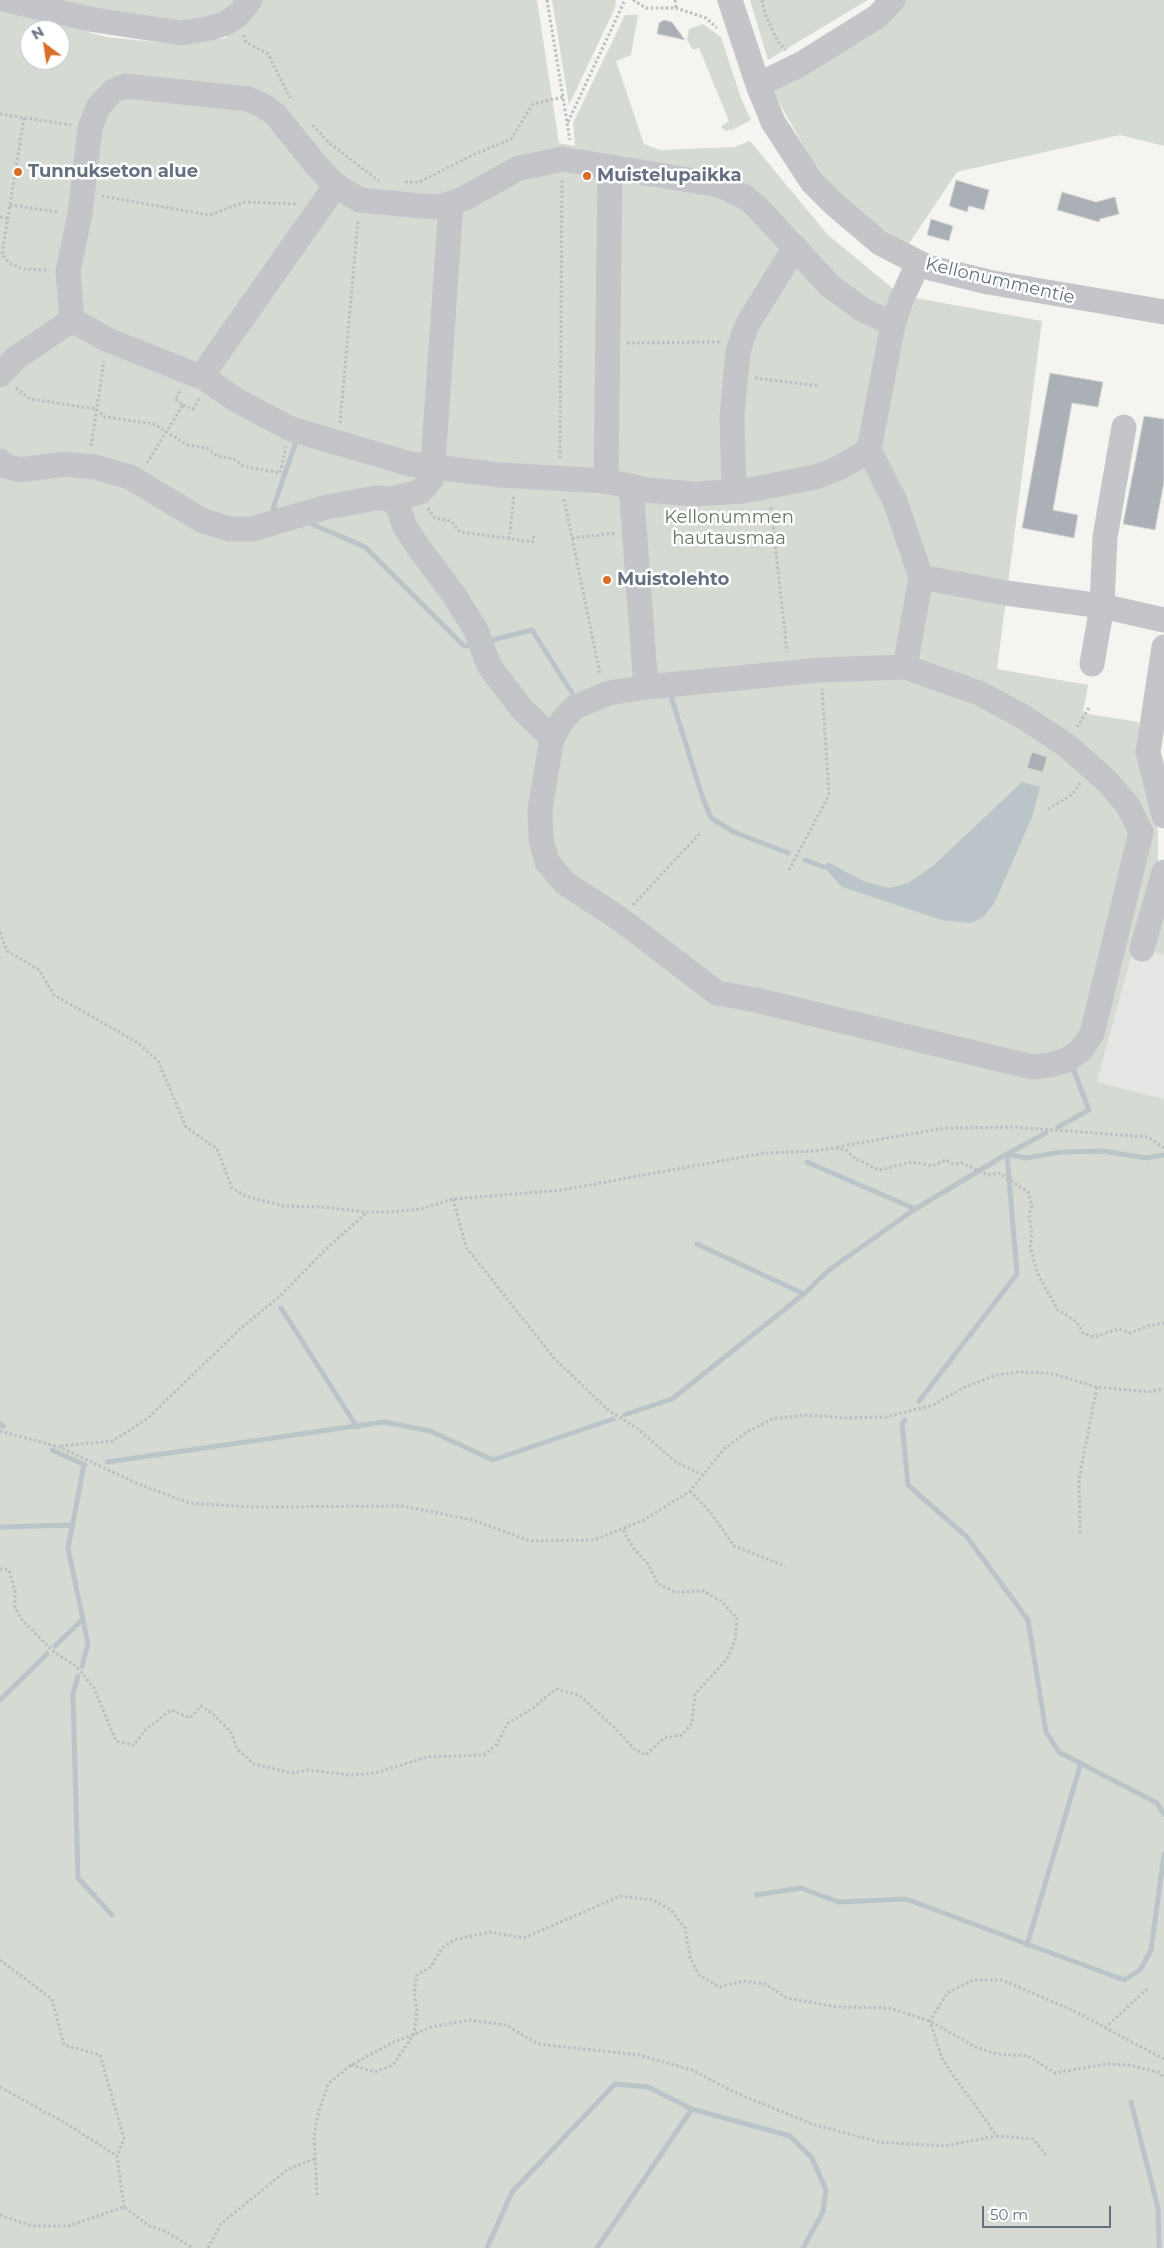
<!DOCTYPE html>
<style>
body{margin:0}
#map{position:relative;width:1164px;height:2248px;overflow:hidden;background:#f4f5f1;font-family:Montserrat,sans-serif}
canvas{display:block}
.north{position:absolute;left:20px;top:20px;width:50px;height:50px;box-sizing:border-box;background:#fff;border:1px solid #c1c6cd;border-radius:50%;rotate:329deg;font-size:14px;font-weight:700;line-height:20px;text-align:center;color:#657081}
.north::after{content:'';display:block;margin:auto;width:18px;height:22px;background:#db6d2a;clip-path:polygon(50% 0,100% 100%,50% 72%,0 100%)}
.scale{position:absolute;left:982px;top:2206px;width:129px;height:22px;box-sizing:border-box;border:2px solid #657081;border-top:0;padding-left:6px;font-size:15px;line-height:18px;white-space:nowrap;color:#657081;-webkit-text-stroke:4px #fff;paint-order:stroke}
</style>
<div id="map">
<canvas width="1164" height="2248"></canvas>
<div class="north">N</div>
<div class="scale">50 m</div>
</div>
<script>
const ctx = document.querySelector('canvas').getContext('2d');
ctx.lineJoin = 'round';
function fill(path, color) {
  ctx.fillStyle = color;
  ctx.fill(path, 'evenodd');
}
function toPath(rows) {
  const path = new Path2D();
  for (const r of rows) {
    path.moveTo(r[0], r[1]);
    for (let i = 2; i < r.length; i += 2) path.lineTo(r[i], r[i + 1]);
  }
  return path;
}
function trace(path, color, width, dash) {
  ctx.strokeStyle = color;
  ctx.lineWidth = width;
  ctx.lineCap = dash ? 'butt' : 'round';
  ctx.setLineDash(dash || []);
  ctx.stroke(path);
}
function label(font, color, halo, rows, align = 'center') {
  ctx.font = font + ' Montserrat,sans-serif';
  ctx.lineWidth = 5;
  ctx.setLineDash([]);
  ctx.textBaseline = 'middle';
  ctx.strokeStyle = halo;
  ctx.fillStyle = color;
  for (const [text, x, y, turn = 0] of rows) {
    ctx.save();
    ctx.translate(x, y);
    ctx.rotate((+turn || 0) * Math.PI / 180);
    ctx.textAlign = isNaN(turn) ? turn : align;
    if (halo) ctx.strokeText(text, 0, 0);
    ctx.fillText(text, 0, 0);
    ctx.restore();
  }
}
fill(toPath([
 [1134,947,1164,955,1164,1099,1097,1082]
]), '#e5e6e4');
fill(toPath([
 [33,0,241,0,234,8,181,26],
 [258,0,537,0,559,143,575,146,573,123,625,15,638,15,631,55,616,61,644,144,660,150,734,147,750,141,828,235,896,291,910,297,1042,321,997,669,1088,685,1083,713,1139,722,1138,756,1158,831,1158,859,1097,1082,1164,1099,1164,2248,0,2248,0,7,106,37,166,43,227,38,224,31],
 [30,30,60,30,60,60,30,60],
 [552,0,616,0,615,8,569,105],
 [750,0,868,0,768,60],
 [902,0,1164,0,1164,146,1120,135,957,172,908,245,863,217,825,178,810,157,773,92,800,76],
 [703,24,721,37,741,98,751,120,734,129,725,131,721,126,729,121,699,48,693,50,687,40,689,29],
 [1164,890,1164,955,1149,951]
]), '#d5dbd2');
fill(toPath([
 [1022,782,1040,787,1032,817,994,904,983,917,971,923,941,920,842,887,824,867,828,862,863,881,889,888,908,883,933,866]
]), '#bbc4c9');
trace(toPath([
 [277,510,273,508,297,439],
 [312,524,365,547,464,646,467,646],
 [488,641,532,630,572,693],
 [670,693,703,799,711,818,734,832,788,853],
 [805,860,824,867],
 [1058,1127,1089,1110,1074,1071],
 [807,1162,915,1209],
 [697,1244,804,1294],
 [281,1308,357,1427],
 [919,1401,1017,1274,1007,1154,1046,1133],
 [624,1415,672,1399,804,1294,829,1270,915,1209,1007,1154,1026,1158,1062,1152,1103,1151,1147,1158,1164,1155],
 [905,1420,902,1424,908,1485,967,1537,1028,1620,1046,1732,1059,1752,1157,1803,1164,1814],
 [0,1424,3,1426],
 [52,1450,85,1465],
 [107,1462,384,1422,430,1431,493,1460,613,1419],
 [0,1527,72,1525],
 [55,1646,83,1619],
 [82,1666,88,1644,68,1548,84,1465],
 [78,1676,73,1694,78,1878,112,1915],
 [0,1700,47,1654],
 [756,1895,801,1888,838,1902,906,1899,1124,1980,1140,1970,1151,1950,1164,1854],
 [1027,1945,1081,1763],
 [1131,2102,1158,2208,1159,2248],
 [487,2248,512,2192,615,2084,648,2087,692,2109,790,2136,812,2158,826,2190,823,2212,803,2248],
 [597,2248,692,2109]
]), '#bbc4c9', 5);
const building = toPath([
 [664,20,672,22,685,40,657,34,659,23,664,20],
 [956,180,989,190,984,210,969,206,967,212,949,206,956,180],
 [1062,192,1096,202,1115,197,1119,214,1100,219,1099,222,1057,210,1062,192],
 [931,219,953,226,949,241,927,235,931,219],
 [1050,373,1103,382,1098,407,1072,403,1053,510,1078,515,1074,538,1022,528,1050,373],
 [1144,416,1164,419,1164,482,1155,530,1123,524,1144,416],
 [1032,752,1047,757,1043,772,1027,768,1032,752]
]);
fill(building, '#abb0b7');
trace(building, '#d6d6d4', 1);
trace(toPath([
 [547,0,570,140],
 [633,0,646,8,676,8,706,18,717,28],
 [675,0,676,8],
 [762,0,765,14,778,42,786,50],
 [244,35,246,42,268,54,290,98],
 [0,114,71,125],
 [24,118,2,254,9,263,24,269,48,270],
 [568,122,625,0],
 [313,125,328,142,379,181],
 [405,182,419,182,475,154,511,139,533,104,563,97],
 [102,196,209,215,245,202,297,204],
 [10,205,59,212],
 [0,217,8,218],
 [627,343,721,342],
 [755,378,819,386],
 [16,388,30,399,96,409,105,417,154,424,187,445,207,448,217,456,234,459,243,466,280,473,286,447],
 [183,405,193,409,199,399],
 [340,423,358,220],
 [91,446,104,361],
 [560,458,562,180],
 [147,463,183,405,175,399,181,390],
 [564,499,600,674],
 [771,507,787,652],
 [428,508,435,518,451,521,460,532,533,542,534,534],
 [572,538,616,533],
 [509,539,514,495],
 [1077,727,1090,706],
 [1048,809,1073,794,1080,783],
 [789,870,829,795,822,689],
 [633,905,701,832],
 [0,932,7,951,39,970,54,995,138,1043,158,1061,186,1127,217,1149,232,1188,245,1196,284,1206,323,1207,366,1212,387,1212,421,1209,453,1199,562,1190,765,1153,816,1151,832,1148,846,1150,856,1159,879,1170,912,1162,932,1166,946,1160,952,1164,962,1163,988,1175,999,1173,1028,1192,1032,1206,1029,1215,1032,1234,1030,1247,1039,1277,1058,1310,1077,1322,1083,1333,1094,1337,1119,1329,1131,1333,1148,1326,1164,1323],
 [837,1147,945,1128,1014,1127,1148,1137,1164,1148],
 [453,1199,466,1247,554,1358,608,1410,638,1429,676,1462,703,1475],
 [0,1431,59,1447,143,1486,190,1503,250,1507,403,1506,473,1520,530,1541,594,1540,644,1520,690,1491,724,1449,747,1432,772,1419,806,1415,847,1418,886,1417,933,1405,965,1387,996,1375,1019,1372,1049,1373,1097,1387,1148,1392,1164,1389],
 [61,1446,113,1441,148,1418,241,1328,280,1296,323,1252,366,1213],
 [690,1491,711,1513,734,1546,785,1566],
 [1080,1533,1079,1479,1097,1387],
 [0,1569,9,1570,15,1592,15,1608,22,1620,54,1652,76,1666,94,1688,116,1741,134,1745,144,1731,171,1710,190,1718,201,1706,213,1714,231,1732,237,1749,254,1764,292,1773,308,1770,351,1775,375,1773,427,1757,484,1755,497,1744,508,1723,533,1708,556,1689,579,1695,616,1729,634,1749,646,1755,664,1738,682,1735,692,1723,695,1694,727,1659,735,1640,737,1618,721,1601,703,1591,675,1592,657,1583,648,1564,634,1549,622,1528],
 [0,1960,52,1999,64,2045,100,2055,124,2139,117,2156,124,2207],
 [1105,2028,1149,1987],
 [351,2065,375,2072,393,2065,414,2034,417,2011,414,1992,417,1975,431,1967,442,1948,454,1940,489,1932,524,1938,620,1896,653,1900,671,1910,685,1928,690,1957,699,1975,720,1987,743,1981,765,1984,787,1998,837,2007,889,2008,930,2021,975,2047,997,2054,1028,2056,1055,2073,1106,2064,1128,2065,1158,2072,1164,2077],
 [0,2087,67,2124,117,2156],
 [1046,2155,1033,2139,997,2136,943,2061,930,2021,947,1993,973,1980,1002,1980,1072,2010,1164,2059],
 [317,2195,314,2137,318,2115,328,2084,351,2065,394,2042,432,2027,469,2020,506,2025,538,2044,639,2055,692,2070,734,2092,812,2124,879,2142,944,2146,997,2136],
 [0,2215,31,2226,68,2226,124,2207,149,2226,165,2231,193,2248],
 [208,2248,221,2224,288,2169,317,2158]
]), '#bcbdc0', 3, [2.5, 2.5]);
trace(toPath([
 [7,0,89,19,181,33,211,28,226,23,238,15,250,0],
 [730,0,758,85,773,122,812,182,834,204,880,243,927,267,988,282,1164,312],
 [758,85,801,64,878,16,893,0],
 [0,375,16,358,72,320],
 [201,377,336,185],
 [869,450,841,467,816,477,743,491,694,494,647,490,606,481,500,475,410,464,291,429,236,400,206,379,108,340,72,320,68,271,80,214,90,128,98,107,113,91,126,86,248,99,264,106,276,115,316,165,332,182,344,191,360,200,421,206,440,207,465,198,517,169,562,159,719,185,745,197,757,207,830,286,863,310,893,324],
 [0,461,2,465,20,470,64,464,95,467,130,477,203,521,230,529,252,529,327,507,376,498,391,499,398,507,405,527,416,544,454,595,476,630,489,666,522,709,552,738],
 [606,481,610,167],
 [631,486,646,687],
 [734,491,732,416,738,351,747,325,795,247],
 [391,499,420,492,432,478,451,203],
 [921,577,1006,593,1102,606,1164,620],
 [1164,647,1148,752,1164,816],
 [1092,664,1102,606,1105,537,1124,427],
 [905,667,979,693,1022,716,1066,745,1107,781,1128,806,1141,832,1092,1034,1081,1050,1067,1060,1050,1065,1032,1067,756,1000,717,993,620,919,565,883,547,862,541,839,540,809,552,738,564,718,575,707,609,693,646,687,820,670,905,667],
 [905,667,921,577,895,501,869,450,893,324,901,301,918,263],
 [1142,949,1164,872]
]), '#c3c5c9', 25);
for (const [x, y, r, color] of [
 [18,172,5,"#db6d2a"],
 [587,176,5,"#db6d2a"],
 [607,580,5,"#db6d2a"]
]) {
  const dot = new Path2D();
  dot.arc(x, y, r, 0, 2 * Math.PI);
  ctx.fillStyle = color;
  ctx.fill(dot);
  trace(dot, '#fff', 2);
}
label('bold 18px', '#657081', '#fff', [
 ["Tunnukseton alue",28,172],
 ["Muistelupaikka",597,176],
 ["Muistolehto",617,580]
], 'left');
label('18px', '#657081', '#fff', [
 ["Kellonummentie",1000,281,13]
]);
label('18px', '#657863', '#fff', [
 ["Kellonummen",729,518],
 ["hautausmaa",729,539]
]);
</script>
